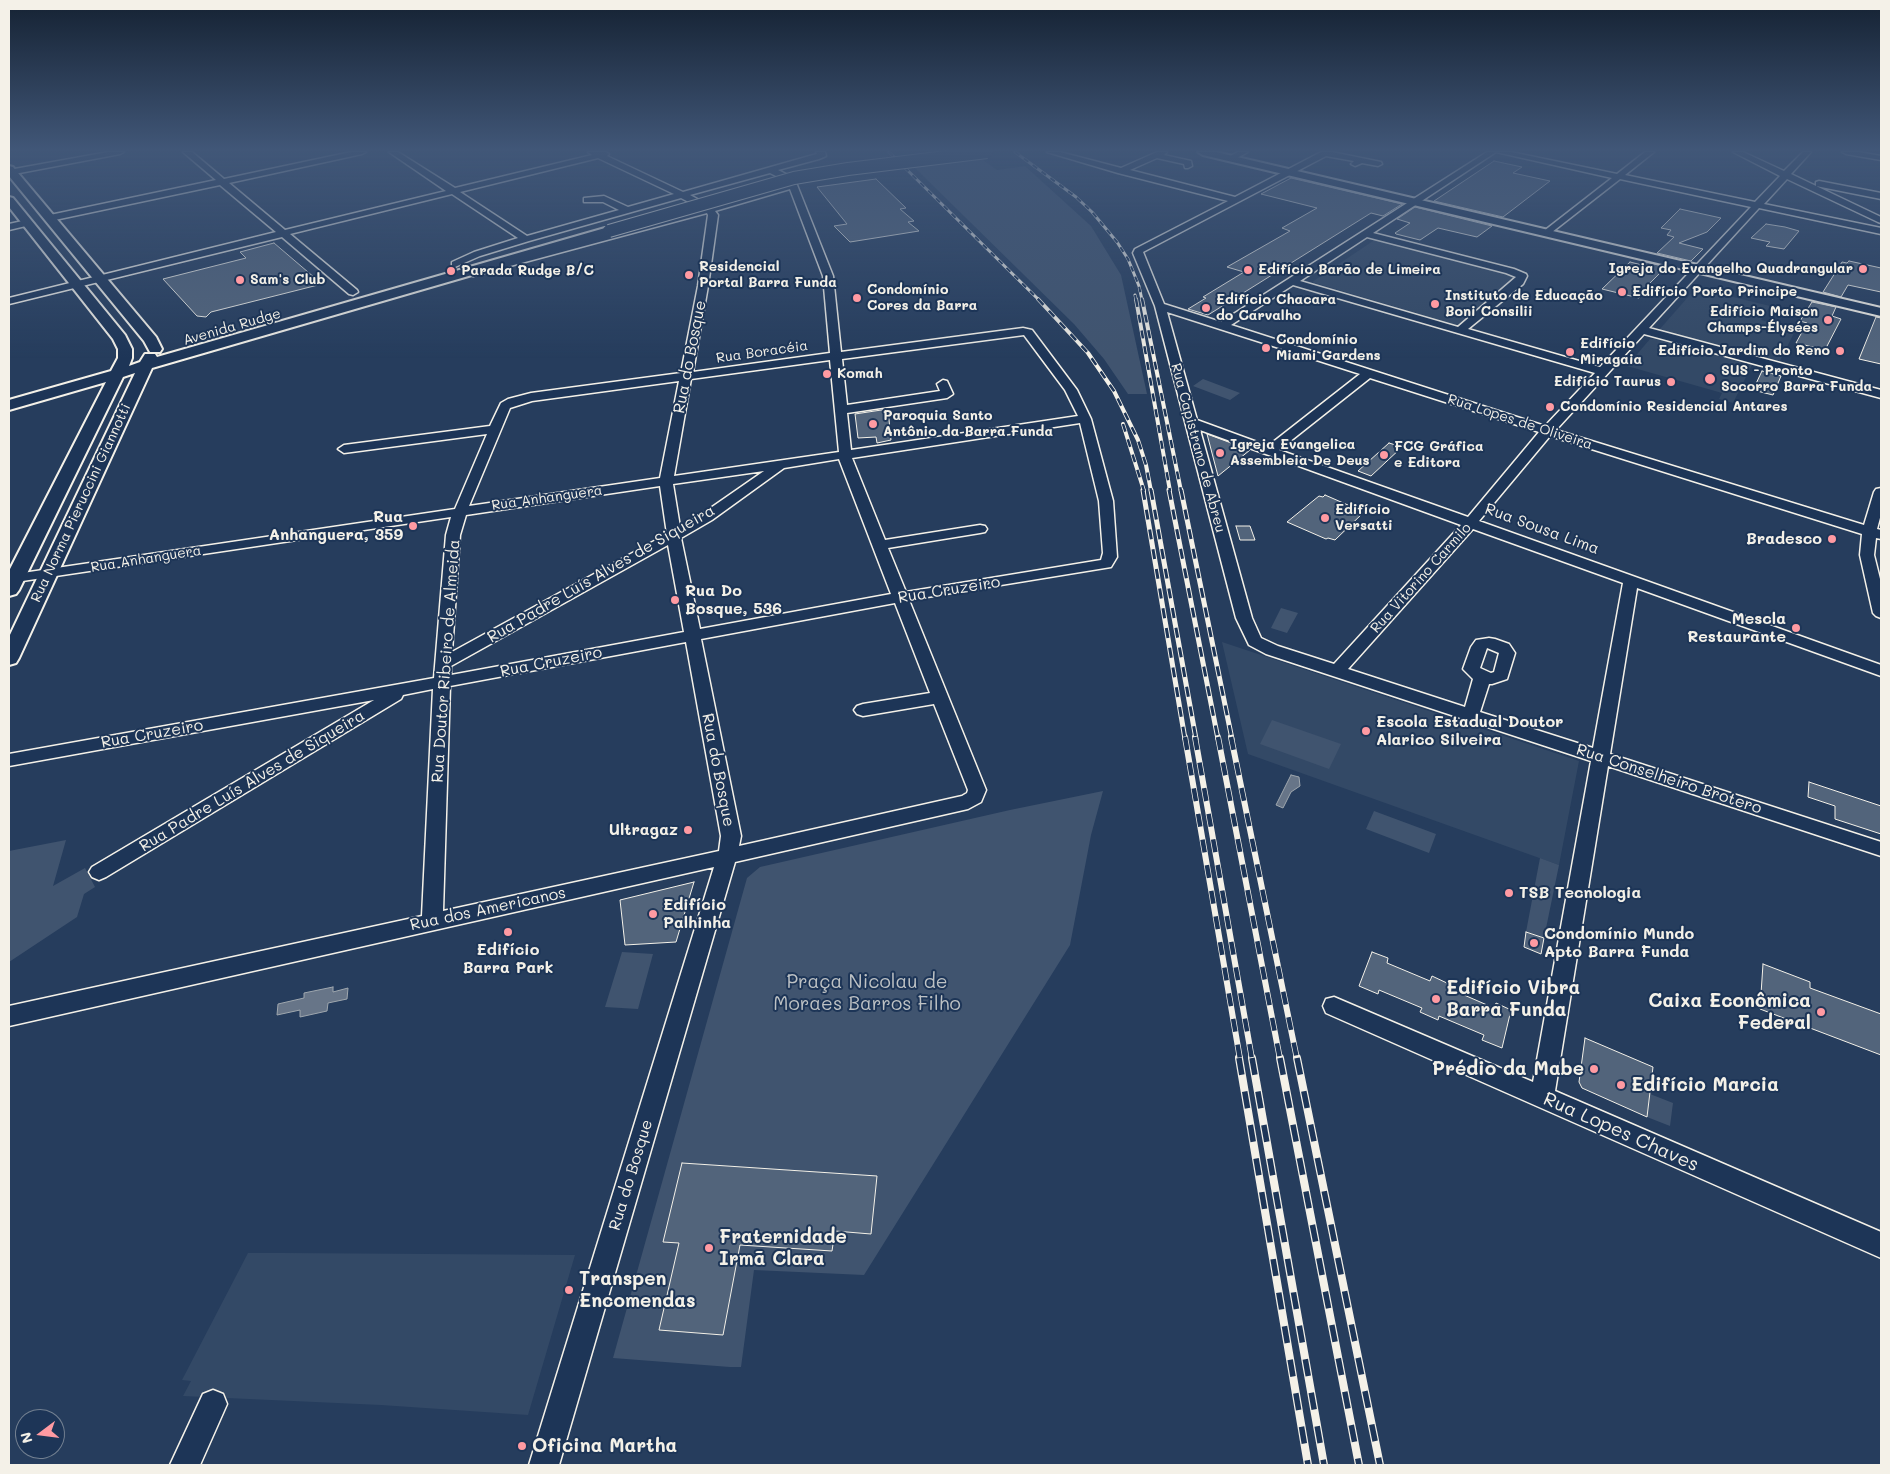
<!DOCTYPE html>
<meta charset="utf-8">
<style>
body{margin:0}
#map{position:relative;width:1890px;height:1474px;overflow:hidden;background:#263d5d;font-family:Mali,sans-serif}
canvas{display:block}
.frame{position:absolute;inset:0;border:10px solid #f4f1e8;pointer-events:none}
.north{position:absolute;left:15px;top:1409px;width:50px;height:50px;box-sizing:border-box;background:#1d3557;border:1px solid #738091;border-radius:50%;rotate:255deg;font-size:14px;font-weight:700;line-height:20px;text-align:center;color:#f4f1e8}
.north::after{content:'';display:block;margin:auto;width:18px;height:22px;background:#ff9aa2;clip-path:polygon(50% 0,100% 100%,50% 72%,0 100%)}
</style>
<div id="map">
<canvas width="1890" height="1474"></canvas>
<div class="frame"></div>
<div class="north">N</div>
</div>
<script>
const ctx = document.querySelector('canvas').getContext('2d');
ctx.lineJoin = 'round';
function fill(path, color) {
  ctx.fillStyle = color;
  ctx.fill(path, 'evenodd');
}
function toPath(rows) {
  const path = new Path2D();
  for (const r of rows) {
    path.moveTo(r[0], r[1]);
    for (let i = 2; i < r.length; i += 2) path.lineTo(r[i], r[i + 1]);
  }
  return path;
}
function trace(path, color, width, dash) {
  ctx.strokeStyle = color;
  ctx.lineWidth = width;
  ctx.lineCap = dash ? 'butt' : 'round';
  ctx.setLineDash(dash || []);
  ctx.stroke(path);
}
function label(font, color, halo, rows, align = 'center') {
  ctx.font = font + ' Mali,sans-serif';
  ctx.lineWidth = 4;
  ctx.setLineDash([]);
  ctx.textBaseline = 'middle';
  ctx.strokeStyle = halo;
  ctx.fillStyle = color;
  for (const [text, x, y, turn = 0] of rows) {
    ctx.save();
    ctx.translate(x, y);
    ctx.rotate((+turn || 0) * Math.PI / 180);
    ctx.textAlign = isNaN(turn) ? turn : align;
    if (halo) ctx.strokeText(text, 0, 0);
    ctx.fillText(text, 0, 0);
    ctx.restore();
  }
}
fill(toPath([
 [1376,239,1515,276,1460,326,1312,282],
 [1696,288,1770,306,1761,320,1791,328,1794,333,1780,361,1659,330],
 [1650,339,1655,339,1752,365,1733,403,1719,399,1722,393,1627,366],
 [1222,642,1579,761,1559,865,1248,754],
 [248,1253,284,1253,575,1255,528,1415,381,1405,183,1396,191,1381,182,1380]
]), '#334966');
fill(toPath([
 [979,157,997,170,1025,166,1091,226,1121,275,1147,394,1128,394,1104,359,1074,324,912,165],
 [1203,379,1240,393,1230,400,1193,386],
 [1281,608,1298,613,1287,633,1271,628],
 [1272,720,1341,744,1329,769,1260,744],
 [1103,791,1091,835,1070,945,864,1275,754,1270,741,1367,730,1367,613,1358,747,878,760,867,1010,810],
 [1374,811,1436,834,1429,853,1366,829],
 [66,840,53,886,85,868,95,887,84,894,77,917,9,962,9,851],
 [1540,858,1559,865,1544,938,1526,932],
 [622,952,653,954,638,1009,605,1007],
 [1650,1094,1673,1103,1670,1126,1647,1117]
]), '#40546f');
const water = toPath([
 [1291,775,1299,777,1300,786,1291,792,1283,808,1276,805,1291,775],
 [333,987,333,992,348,988,347,999,328,1003,327,1011,300,1017,300,1010,277,1015,278,1004,304,998,304,993,333,987]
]);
fill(water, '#677588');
trace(water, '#9fa7ae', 1);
const building = toPath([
 [1494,161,1522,167,1513,173,1550,181,1503,217,1434,201,1494,161],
 [1291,178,1402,204,1383,216,1371,213,1208,315,1188,309,1206,298,1203,297,1244,272,1227,267,1290,231,1282,228,1317,208,1261,194,1291,178],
 [876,179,906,208,900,209,914,221,908,222,919,231,850,242,834,226,847,224,817,187,876,179],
 [1415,207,1492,226,1477,237,1438,228,1420,240,1396,234,1395,233,1410,223,1397,219,1415,207],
 [1680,209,1721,218,1707,232,1679,243,1703,249,1691,261,1657,253,1674,237,1667,235,1671,230,1661,228,1680,209],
 [1766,224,1785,227,1799,231,1784,249,1766,246,1770,242,1751,238,1766,224],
 [274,243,322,284,211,312,206,317,197,316,163,279,246,258,240,252,274,243],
 [1849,261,1881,268,1881,292,1848,285,1841,297,1823,292,1842,262,1847,263,1849,261],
 [1630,262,1642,265,1646,262,1666,267,1646,287,1649,287,1639,298,1602,289,1630,262],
 [1812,302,1836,307,1832,316,1841,319,1825,350,1796,343,1807,323,1800,321,1812,302],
 [1876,317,1881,318,1881,364,1859,359,1876,317],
 [1762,371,1781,376,1773,395,1753,390,1762,371],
 [888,409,891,440,877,443,876,437,858,438,855,414,888,409],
 [1207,434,1250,450,1218,476,1207,434],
 [1389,443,1402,447,1371,476,1358,471,1389,443],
 [1325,495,1364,512,1335,540,1328,538,1326,539,1287,522,1319,496,1323,497,1325,495],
 [1236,526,1250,526,1255,540,1240,540,1236,526],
 [1809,782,1881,806,1881,834,1835,819,1835,806,1808,797,1809,782],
 [694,882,676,942,625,945,620,900,694,882],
 [1526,932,1544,938,1541,954,1524,947,1526,932],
 [1372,952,1388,958,1387,963,1430,981,1432,976,1449,984,1448,988,1494,1008,1496,1003,1511,1010,1502,1048,1482,1040,1484,1035,1439,1016,1438,1020,1420,1012,1422,1008,1379,990,1378,994,1359,986,1372,952],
 [1763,964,1810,982,1810,988,1881,1014,1881,1055,1760,1009,1763,964],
 [1585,1038,1653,1067,1647,1117,1582,1088,1579,1082,1585,1038],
 [682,1163,877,1176,871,1234,835,1231,832,1251,740,1245,723,1335,659,1330,679,1243,663,1242,682,1163]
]);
fill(building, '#52647b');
trace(building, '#f4f1e8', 1);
const minor = toPath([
 [108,152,124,152,120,154,9,175,9,170,108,152],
 [183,152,192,152,224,179,351,152,366,152,362,154,229,183,285,230,446,191,389,152,398,152,455,188,592,155,588,152,606,152,609,154,607,156,683,192,813,155,817,154,816,152,825,152,826,156,819,159,778,170,790,176,797,185,833,276,841,352,1023,328,1032,330,1077,390,1091,419,1113,501,1117,557,1111,567,909,600,986,790,981,802,968,809,735,862,559,1465,529,1465,714,867,9,1026,9,1006,422,916,433,689,403,695,401,699,106,877,99,880,92,877,89,872,92,867,374,700,9,766,9,754,434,678,446,535,451,517,9,583,9,575,455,509,487,434,344,453,338,449,344,445,490,426,501,403,508,399,531,393,681,373,698,286,708,215,707,213,473,276,468,273,469,271,702,209,681,198,529,241,480,256,455,267,452,266,452,262,474,252,518,238,452,194,290,234,357,290,358,292,353,295,349,294,282,237,9,304,9,298,276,232,220,185,50,221,45,218,50,215,216,180,183,152],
 [598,158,674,194,628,207,604,196,584,198,584,202,603,202,619,210,527,236,460,192,598,158],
 [770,173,784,180,787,184,710,206,690,195,770,173],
 [790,189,823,276,830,353,693,372,708,286,718,215,715,211,790,189],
 [1024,335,1065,390,1078,416,851,450,847,413,947,398,953,394,947,381,943,380,937,384,940,391,847,405,842,359,1024,335],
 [830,360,839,452,674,476,691,379,830,360],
 [679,381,660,478,469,506,510,408,532,401,679,381],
 [1080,423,1099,501,1103,553,1101,560,906,592,888,548,980,533,985,532,987,529,985,526,980,525,885,540,852,458,1080,423],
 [839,459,891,594,700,629,681,538,712,520,784,468,839,459],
 [764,471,702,514,680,527,673,484,764,471],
 [660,486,667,534,452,652,460,535,466,515,660,486],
 [668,545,684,632,451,675,451,666,668,545],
 [895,603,930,693,863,704,857,706,854,710,857,714,863,716,934,704,968,790,967,793,962,796,739,846,741,836,701,639,895,603],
 [686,642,721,836,719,851,443,911,450,686,686,642],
 [1047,152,1060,152,1121,168,1157,152,1167,152,1164,155,1191,161,1192,166,1188,168,1185,168,1184,164,1157,158,1130,170,1235,197,1321,152,1332,152,1381,162,1382,164,1378,166,1362,163,1355,166,1351,164,1354,161,1326,156,1143,252,1164,304,1221,322,1487,152,1511,152,1617,174,1645,152,1654,152,1625,175,1755,202,1780,176,1733,152,1743,152,1784,171,1803,152,1811,152,1791,174,1881,217,1881,223,1878,222,1787,179,1764,204,1881,228,1881,234,1759,208,1649,328,1881,390,1881,398,1644,334,1556,430,1864,525,1874,492,1876,489,1881,488,1881,514,1877,529,1881,530,1881,539,1876,538,1874,555,1881,583,1881,618,1876,616,1873,613,1860,555,1862,534,1550,436,1479,521,1881,665,1881,676,1637,588,1610,754,1881,842,1881,856,1608,766,1555,1091,1881,1232,1881,1258,1326,1013,1323,1006,1326,999,1334,997,1533,1082,1591,761,1266,654,1249,645,1236,618,1155,306,1133,253,1135,249,1228,201,1118,173,1047,152],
 [1496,152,1612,178,1544,231,1542,233,1547,236,1620,179,1751,207,1600,367,1468,329,1523,284,1527,276,1526,274,1514,269,1373,233,1496,152],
 [1367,237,1506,273,1516,277,1458,327,1300,281,1367,237],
 [1293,285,1595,373,1545,426,1231,325,1293,285],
 [1167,312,1360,374,1268,446,1197,420,1167,312],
 [1370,378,1539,432,1468,517,1279,450,1370,378],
 [1200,430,1461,525,1334,664,1278,646,1261,638,1252,618,1200,430],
 [1473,529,1623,583,1593,748,1480,712,1489,684,1492,684,1507,679,1515,653,1509,644,1495,639,1489,638,1476,640,1471,647,1463,669,1473,679,1465,707,1348,669,1473,529],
 [1487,648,1499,653,1494,672,1491,673,1480,668,1487,648],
 [1238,152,1248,152,1233,160,1226,158,1238,152],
 [1842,152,1859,152,1881,156,1881,160,1846,154,1842,152],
 [1819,181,1881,193,1881,199,1816,186,1816,182,1819,181],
 [27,220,32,223,30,225,9,230,9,224,27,220],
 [213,1390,223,1394,227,1404,200,1465,170,1465,203,1394,213,1390]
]);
const major = toPath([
 [1198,152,1216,152,1881,308,1881,316,1203,155,1198,152],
 [9,166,13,167,156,337,162,349,160,352,150,352,144,341,9,176,9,166],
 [9,197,13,198,125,335,132,349,132,358,129,366,140,362,145,354,155,354,157,357,605,228,613,228,615,231,613,234,152,368,19,658,16,663,9,665,9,637,135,373,123,377,19,590,16,594,9,596,9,571,106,382,9,410,9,400,111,371,118,358,118,349,113,339,9,207,9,197]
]);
trace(minor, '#f4f1e8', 3);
trace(major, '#f4f1e8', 4);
fill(minor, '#1d3557');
fill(major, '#1d3557');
const railFar4 = toPath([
 [889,152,1039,300],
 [1015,152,1076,197,1092,212,1117,242,1128,259,1139,286,1142,300],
 [1135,295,1136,300]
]);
const railFar3 = toPath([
 [1038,299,1088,353,1114,391,1138,440,1146,465,1151,491],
 [1136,299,1170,491],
 [1142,299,1181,491],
 [1123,424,1144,491]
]);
const railFar2 = toPath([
 [1143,490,1185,739],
 [1151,490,1196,739],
 [1169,490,1218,739],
 [1181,490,1232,739]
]);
const railFar1 = toPath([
 [1185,737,1240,1059],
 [1195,737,1252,1059],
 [1218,737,1280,1059],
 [1231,737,1297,1059]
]);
const rail = toPath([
 [1239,1058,1308,1465],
 [1252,1058,1324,1465],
 [1280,1058,1359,1465],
 [1297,1058,1380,1465]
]);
trace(railFar4, '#f4f1e8', 3);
trace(railFar3, '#f4f1e8', 4);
trace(railFar2, '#f4f1e8', 5);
trace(railFar1, '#f4f1e8', 6);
trace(rail, '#f4f1e8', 8);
trace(railFar4, '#1d3557', 2, [5.5]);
trace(railFar3, '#1d3557', 2.5, [8]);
trace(railFar2, '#1d3557', 3, [10]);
trace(railFar1, '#1d3557', 4.5, [13]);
trace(rail, '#1d3557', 5.5, [17]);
const majorBridge = toPath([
 [609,231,794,178,848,169,987,152]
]);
trace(majorBridge, '#f4f1e8', 14, []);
trace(majorBridge, '#1d3557', 12);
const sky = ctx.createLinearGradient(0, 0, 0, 358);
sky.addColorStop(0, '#152233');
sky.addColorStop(0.42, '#415778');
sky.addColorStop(1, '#41577800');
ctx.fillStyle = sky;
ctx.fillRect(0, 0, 1890, 358);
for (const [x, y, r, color] of [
 [1863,269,5,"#ff9aa2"],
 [1248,270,5,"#ff9aa2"],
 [451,271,5,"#ff9aa2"],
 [689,275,5,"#ff9aa2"],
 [240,280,5,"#ff9aa2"],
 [1622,292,5,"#ff9aa2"],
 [857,298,5,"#ff9aa2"],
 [1435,304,5,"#ff9aa2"],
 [1206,308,5,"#ff9aa2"],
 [1828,320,5,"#ff9aa2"],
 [1266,348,5,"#ff9aa2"],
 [1840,351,5,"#ff9aa2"],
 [1570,352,5,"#ff9aa2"],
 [827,374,5,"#ff9aa2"],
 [1710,379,6,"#ff9aa2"],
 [1671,382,5,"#ff9aa2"],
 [1550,407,5,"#ff9aa2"],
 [873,424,5,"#ff9aa2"],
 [1220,453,5,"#ff9aa2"],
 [1384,455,5,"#ff9aa2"],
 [1325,518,5,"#ff9aa2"],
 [413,526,5,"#ff9aa2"],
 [1832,539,5,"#ff9aa2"],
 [675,600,5,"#ff9aa2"],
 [1796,628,5,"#ff9aa2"],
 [1366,731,5,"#ff9aa2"],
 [688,830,5,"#ff9aa2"],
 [1509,893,5,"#ff9aa2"],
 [653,914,5,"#ff9aa2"],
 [508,932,5,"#ff9aa2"],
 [1534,943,5,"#ff9aa2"],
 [1436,999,5,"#ff9aa2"],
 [1821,1012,5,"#ff9aa2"],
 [1594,1069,5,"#ff9aa2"],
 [1621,1085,5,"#ff9aa2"],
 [709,1248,5,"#ff9aa2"],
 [569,1290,5,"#ff9aa2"],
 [522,1446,5,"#ff9aa2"]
]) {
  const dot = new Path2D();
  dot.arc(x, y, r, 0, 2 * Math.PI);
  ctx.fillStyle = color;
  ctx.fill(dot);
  trace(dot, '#1d3557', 2);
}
label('bold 14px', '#f4f1e8', '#1d3557', [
 ["Residencial",699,267],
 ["Portal Barra Funda",699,283],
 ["Igreja do Evangelho Quadrangular",1853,269,"right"],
 ["Edifício Barão de Limeira",1258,270],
 ["Parada Rudge B/C",461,271],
 ["Sam's Club",250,280],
 ["Condomínio",867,290],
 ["Cores da Barra",867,306],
 ["Edifício Porto Principe",1632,292],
 ["Instituto de Educação",1445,296],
 ["Boni Consilii",1445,312],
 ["Edifício Chacara",1216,300],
 ["do Carvalho",1216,316],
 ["Edifício Maison",1818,312,"right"],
 ["Champs-Élysées",1818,328,"right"],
 ["Condomínio",1276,340],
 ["Miami Gardens",1276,356],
 ["Edifício",1580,344],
 ["Miragaia",1580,360],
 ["Edifício Jardim do Reno",1830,351,"right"],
 ["SUS - Pronto",1721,371],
 ["Socorro Barra Funda",1721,387],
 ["Komah",837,374],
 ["Edifício Taurus",1661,382,"right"],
 ["Condomínio Residencial Antares",1560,407],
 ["Paroquia Santo",883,416],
 ["Antônio da Barra Funda",883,432],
 ["Igreja Evangelica",1230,445],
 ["Assembleia De Deus",1230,461],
 ["FCG Gráfica",1394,447],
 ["e Editora",1394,463],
 ["Edifício",1335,510],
 ["Versatti",1335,526]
], 'left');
label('14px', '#f4f1e8', '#1d3557', [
 ["Avenida Rudge",232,327,-16],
 ["Rua Boracéia",762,352,-8],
 ["Rua Lopes de Oliveira",1520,422,18],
 ["Rua Capistrano de Abreu",1198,448,75],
 ["Rua Anhanguera",547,498,-8],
 ["Rua Norma Pieruccini Giannotti",81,503,-65],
 ["Rua Anhanguera",146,559,-9],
 ["Rua Vitorino Carmilo",1421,578,-48]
]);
label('16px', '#f4f1e8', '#1d3557', [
 ["Rua do Bosque",690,357,-79],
 ["Rua Sousa Lima",1542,529,20],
 ["Rua Padre Luís Alves de Siqueira",601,574,-30],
 ["Rua Cruzeiro",949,590,-9],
 ["Rua Doutor Ribeiro de Almeida",446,661,-86],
 ["Rua Cruzeiro",551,662,-11],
 ["Rua Cruzeiro",152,734,-10],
 ["Rua do Bosque",718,770,79],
 ["Rua Conselheiro Brotero",1669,779,18],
 ["Rua Padre Luís Alves de Siqueira",252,781,-31],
 ["Rua dos Americanos",488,909,-12],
 ["Rua do Bosque",631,1175,-73]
]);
label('bold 16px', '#f4f1e8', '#1d3557', [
 ["Rua",403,517,"right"],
 ["Anhanguera, 359",403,535,"right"],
 ["Bradesco",1822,539,"right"],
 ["Rua Do",685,591],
 ["Bosque, 536",685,609],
 ["Mescla",1786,619,"right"],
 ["Restaurante",1786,637,"right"],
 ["Escola Estadual Doutor",1376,722],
 ["Alarico Silveira",1376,740],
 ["Ultragaz",678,830,"right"],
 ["TSB Tecnologia",1519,893],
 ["Edifício",663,905],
 ["Palhinha",663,923],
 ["Condomínio Mundo",1544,934],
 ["Apto Barra Funda",1544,952],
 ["Edifício",508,950,"center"],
 ["Barra Park",508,968,"center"]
], 'left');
label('19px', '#bec2c4', '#1d3557', [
 ["Praça Nicolau de",867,982],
 ["Moraes Barros Filho",867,1004]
]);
label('bold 19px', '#f4f1e8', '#1d3557', [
 ["Edifício Vibra",1446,988],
 ["Barra Funda",1446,1010],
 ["Caixa Econômica",1811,1001,"right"],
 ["Federal",1811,1023,"right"],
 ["Prédio da Mabe",1584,1069,"right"],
 ["Edifício Marcia",1631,1085],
 ["Fraternidade",719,1237],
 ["Irmã Clara",719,1259],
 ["Transpen",579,1279],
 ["Encomendas",579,1301],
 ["Oficina Martha",532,1446]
], 'left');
label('19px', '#f4f1e8', '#1d3557', [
 ["Rua Lopes Chaves",1621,1132,24]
]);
</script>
